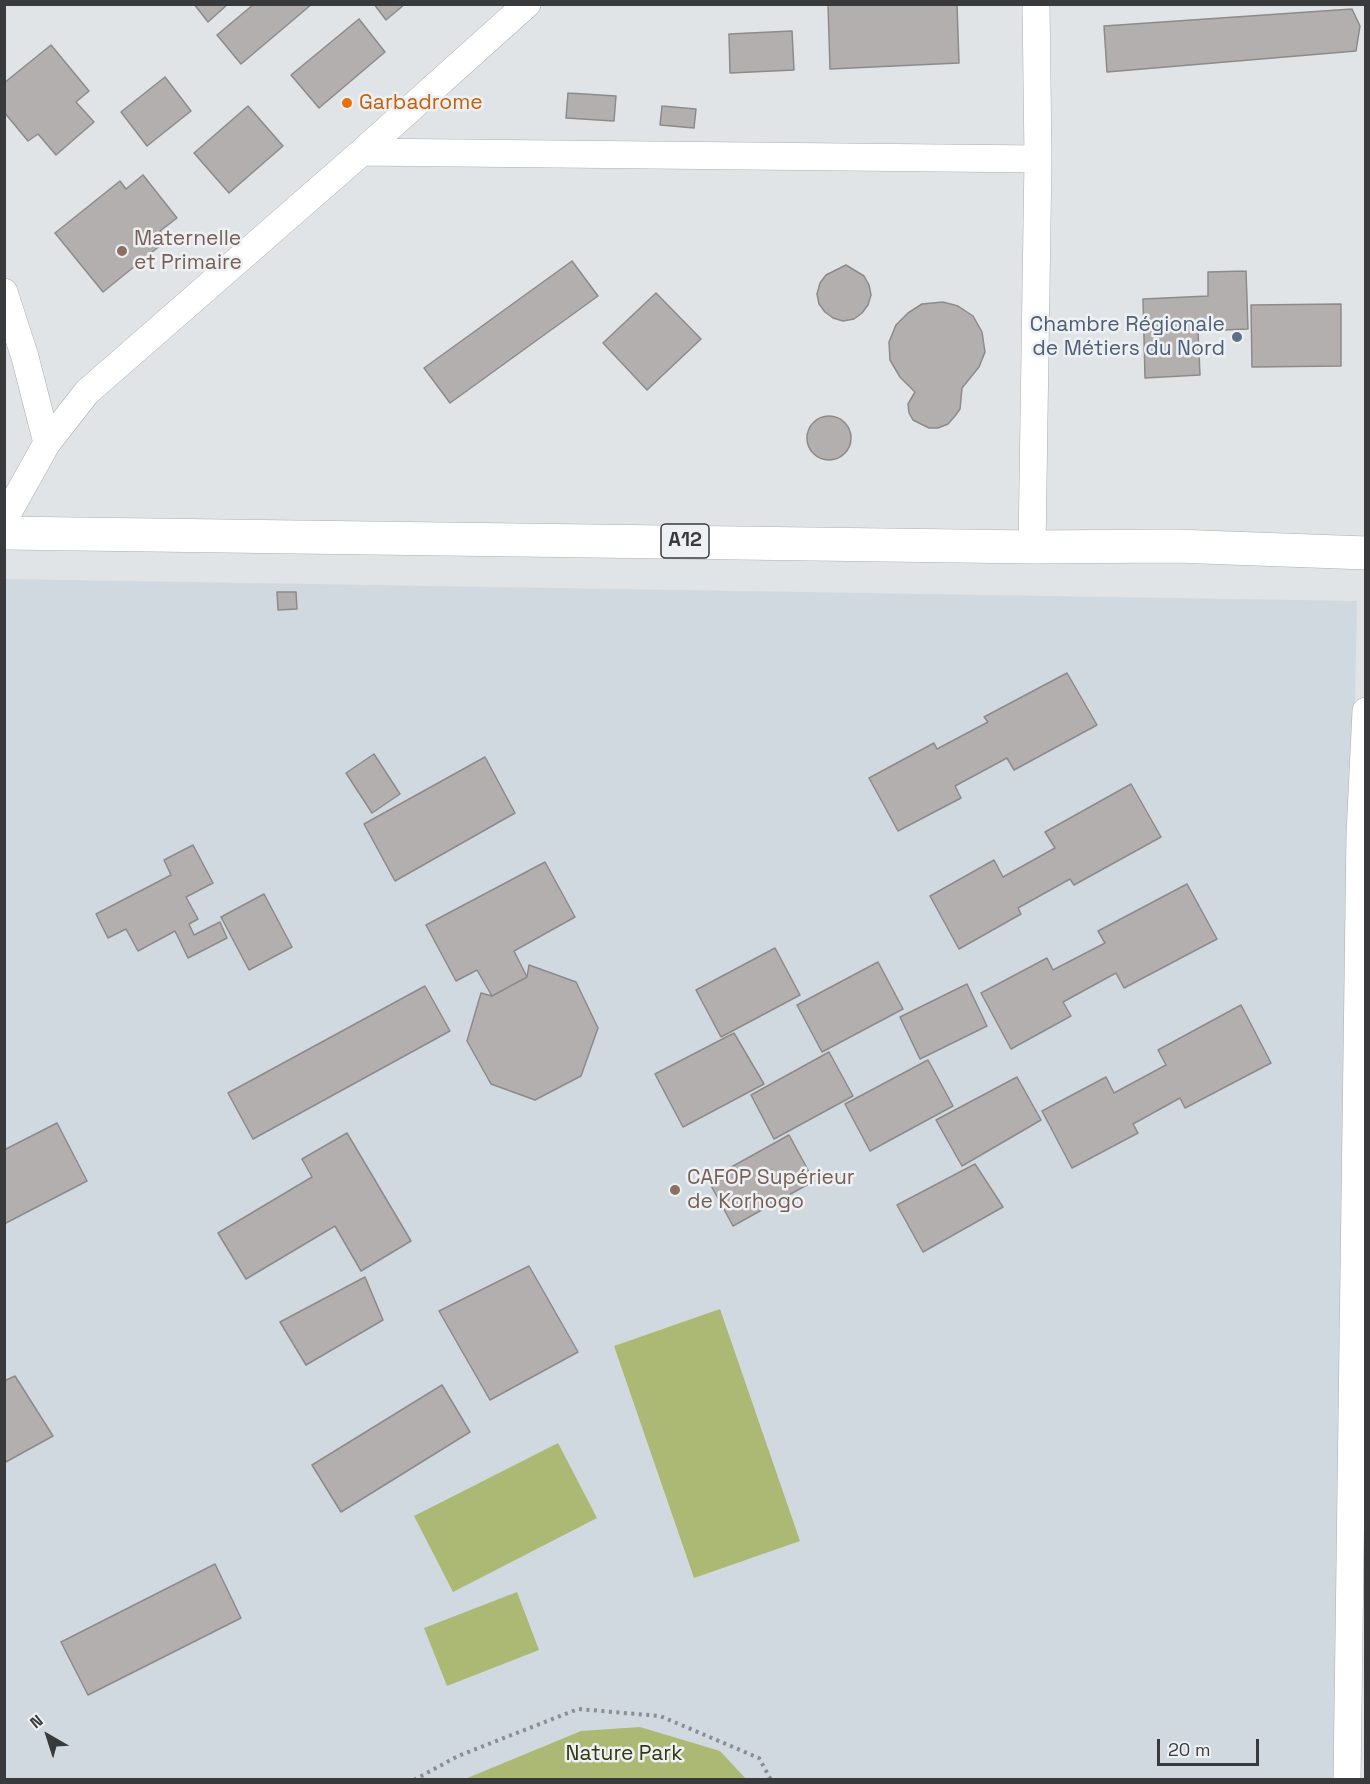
<!DOCTYPE html>
<meta charset="utf-8">
<style>
body{margin:0}
#map{position:relative;width:1370px;height:1784px;overflow:hidden;background:#e1e4e6;font-family:"Space Grotesk",sans-serif}
canvas{display:block}
.frame{position:absolute;inset:0;border:6px solid #393a3b;pointer-events:none}
.north{position:absolute;left:18px;top:1706px;width:60px;height:60px;-webkit-text-stroke:4px #eef1f3;paint-order:stroke;rotate:321deg;font-size:16px;font-weight:700;line-height:24px;text-align:center;color:#393a3b}
.north::after{content:'';display:block;margin:auto;width:21px;height:27px;background:#393a3b;clip-path:polygon(50% 0,100% 100%,50% 72%,0 100%)}
.scale{position:absolute;left:1157px;top:1739px;width:102px;height:27px;box-sizing:border-box;border:3px solid #393a3b;border-top:0;padding-left:8px;font-size:18px;line-height:21px;white-space:nowrap;color:#393a3b;-webkit-text-stroke:4px #eef1f3;paint-order:stroke}
</style>
<div id="map">
<canvas width="1370" height="1784"></canvas>
<div class="frame"></div>
<div class="north">N</div>
<div class="scale">20 m</div>
</div>
<script>
const ctx = document.querySelector('canvas').getContext('2d');
ctx.lineJoin = 'round';
function fill(path, color) {
  ctx.fillStyle = color;
  ctx.fill(path, 'evenodd');
}
function toPath(rows) {
  const path = new Path2D();
  for (const r of rows) {
    if (r.length === 3) {
      path.moveTo(r[0] + r[2], r[1]);
      path.arc(r[0], r[1], r[2], 0, 2 * Math.PI);
      continue;
    }
    path.moveTo(r[0], r[1]);
    for (let i = 2; i < r.length; i += 2) path.lineTo(r[i], r[i + 1]);
  }
  return path;
}
function trace(path, color, width, dash) {
  ctx.strokeStyle = color;
  ctx.lineWidth = width;
  ctx.lineCap = dash ? 'butt' : 'round';
  ctx.setLineDash(dash || []);
  ctx.stroke(path);
}
function label(font, color, halo, rows, align = 'center') {
  ctx.font = font + ' "Space Grotesk",sans-serif';
  ctx.lineWidth = 5;
  ctx.setLineDash([]);
  ctx.textBaseline = 'middle';
  ctx.strokeStyle = halo;
  ctx.fillStyle = color;
  for (const [text, x, y, turn = 0] of rows) {
    ctx.save();
    ctx.translate(x, y);
    ctx.rotate((+turn || 0) * Math.PI / 180);
    ctx.textAlign = isNaN(turn) ? turn : align;
    if (halo) ctx.strokeText(text, 0, 0);
    ctx.fillText(text, 0, 0);
    ctx.restore();
  }
}
fill(toPath([
 [5,579,1357,601,1334,1779,5,1780]
]), '#d0d9e0');
fill(toPath([
 [720,1309,800,1541,694,1578,614,1346],
 [558,1443,597,1518,453,1592,414,1516],
 [517,1592,539,1650,447,1686,424,1628],
 [640,1727,720,1751,746,1779,465,1779,581,1731]
]), '#acb974');
const building = toPath([
 [194,4,228,4,208,22,194,4],
 [254,4,312,4,241,64,217,35,254,4],
 [374,4,405,4,386,20,374,4],
 [828,4,957,4,959,63,830,69,828,4],
 [1352,9,1360,26,1356,51,1107,72,1104,26,1352,9],
 [359,19,385,52,319,108,291,75,359,19],
 [792,31,794,70,730,73,729,34,792,31],
 [51,45,89,91,76,102,94,122,56,155,38,134,28,141,4,112,4,83,51,45],
 [165,77,191,111,147,146,121,112,165,77],
 [568,93,616,96,614,121,566,118,568,93],
 [248,106,283,146,229,193,194,153,248,106],
 [662,106,696,109,694,128,660,125,662,106],
 [143,175,177,218,160,231,167,240,103,292,55,233,120,181,126,189,143,175],
 [572,261,598,296,450,403,424,368,572,261],
 [846,265,864,276,869,285,871,295,868,305,862,313,854,319,843,321,833,318,825,312,819,304,817,294,820,283,826,275,846,265],
 [1246,271,1248,329,1198,331,1200,375,1145,378,1143,299,1208,296,1208,272,1246,271],
 [656,293,701,339,647,390,603,343,656,293],
 [943,302,958,306,973,316,982,332,985,352,979,367,962,388,960,409,955,416,948,424,938,428,929,428,913,420,909,413,908,404,915,392,900,377,890,360,889,342,896,325,908,313,922,304,943,302],
 [1341,304,1341,366,1252,367,1251,305,1341,304],
 [829,438,22],
 [277,592,296,592,297,609,278,610,277,592],
 [1067,673,1097,725,1014,770,1007,758,955,786,961,798,898,831,869,778,934,743,937,749,988,722,984,717,1067,673],
 [374,754,400,794,372,813,346,773,374,754],
 [485,757,515,813,395,881,364,824,485,757],
 [1131,784,1161,837,1074,885,1070,879,1018,908,1021,914,959,949,930,896,994,860,1003,877,1055,848,1045,832,1131,784],
 [193,845,213,883,186,897,198,919,189,924,194,935,220,922,227,938,188,958,175,931,138,951,126,929,108,938,96,914,171,875,164,860,193,845],
 [545,862,575,917,514,951,527,977,492,996,477,970,456,981,426,925,545,862],
 [1187,884,1217,939,1124,988,1116,973,1063,1002,1071,1016,1011,1049,981,993,1047,958,1053,970,1105,943,1098,931,1187,884],
 [264,894,292,947,249,970,221,917,264,894],
 [775,948,800,995,721,1037,696,990,775,948],
 [878,962,903,1009,822,1052,797,1005,878,962],
 [529,965,576,982,598,1028,581,1076,535,1100,491,1084,467,1041,481,993,492,996,527,977,529,965],
 [967,984,987,1026,920,1059,900,1017,967,984],
 [425,986,450,1031,253,1139,228,1093,425,986],
 [1241,1005,1271,1063,1185,1108,1180,1098,1133,1124,1138,1133,1072,1168,1042,1111,1106,1077,1114,1093,1166,1065,1158,1050,1241,1005],
 [734,1033,764,1084,683,1127,655,1074,734,1033],
 [829,1052,853,1096,774,1139,751,1095,829,1052],
 [928,1060,953,1106,870,1151,845,1104,928,1060],
 [1017,1077,1041,1120,962,1166,936,1120,1017,1077],
 [57,1123,87,1181,4,1224,4,1150,57,1123],
 [347,1133,411,1241,361,1271,335,1226,246,1279,218,1233,312,1177,302,1159,347,1133],
 [789,1135,814,1181,733,1226,708,1180,789,1135],
 [975,1164,1003,1207,923,1252,897,1205,975,1164],
 [529,1266,578,1352,490,1400,439,1311,529,1266],
 [365,1277,383,1320,306,1365,280,1322,365,1277],
 [15,1376,53,1436,4,1463,4,1381,15,1376],
 [442,1385,470,1432,341,1512,312,1465,442,1385],
 [215,1564,241,1618,88,1695,61,1642,215,1564]
]);
fill(building, '#b3afaf');
trace(building, '#8d8a8a', 1.5);
const minor = toPath([
 [362,152,1038,159],
 [4,292,25,357,47,443],
 [4,520,47,443,87,392,362,152,527,4],
 [1032,547,1038,159,1036,4],
 [1347,1780,1360,835,1366,711]
]);
const primary = toPath([
 [4,533,1032,547,1175,546,1366,553]
]);
trace(minor, '#abaeb0', 28);
trace(primary, '#abaeb0', 34);
trace(toPath([
 [414,1780,458,1756,578,1709,660,1716,759,1758,771,1780]
]), '#8b8d8f', 4, [3, 4.5]);
trace(minor, '#fff', 27);
trace(primary, '#fff', 33);
for (const [x, y, r, color] of [
 [347,103,6,"#e8710a"],
 [122,251,6,"#8d6e63"],
 [1237,337,6,"#5c6f8a"],
 [675,1190,6,"#8d6e63"]
]) {
  const dot = new Path2D();
  dot.arc(x, y, r, 0, 2 * Math.PI);
  ctx.fillStyle = color;
  ctx.fill(dot);
  trace(dot, '#eef1f3', 2);
}
for (const [x, y, w] of [
 [685,541,48]
]) {
  const box = new Path2D();
  box.roundRect(x - w / 2, y - 17, w, 34, 4.5);
  ctx.fillStyle = '#eef1f3';
  ctx.fill(box);
  trace(box, '#393a3b', 1.5);
}
label('bold 20px', '#393a3b', null, [
 ["A12",685,541]
]);
label('21px', '#c56008', '#eef1f3', [
 ["Garbadrome",359,103]
], 'left');
label('21px', '#785e54', '#eef1f3', [
 ["Maternelle",134,239],
 ["et Primaire",134,263],
 ["CAFOP Supérieur",687,1178],
 ["de Korhogo",687,1202]
], 'left');
label('21px', '#4e5e75', '#eef1f3', [
 ["Chambre Régionale",1225,325],
 ["de Métiers du Nord",1225,349]
], 'right');
label('21px', '#33390f', '#eef1f3', [
 ["Nature Park",624,1754]
]);
</script>
